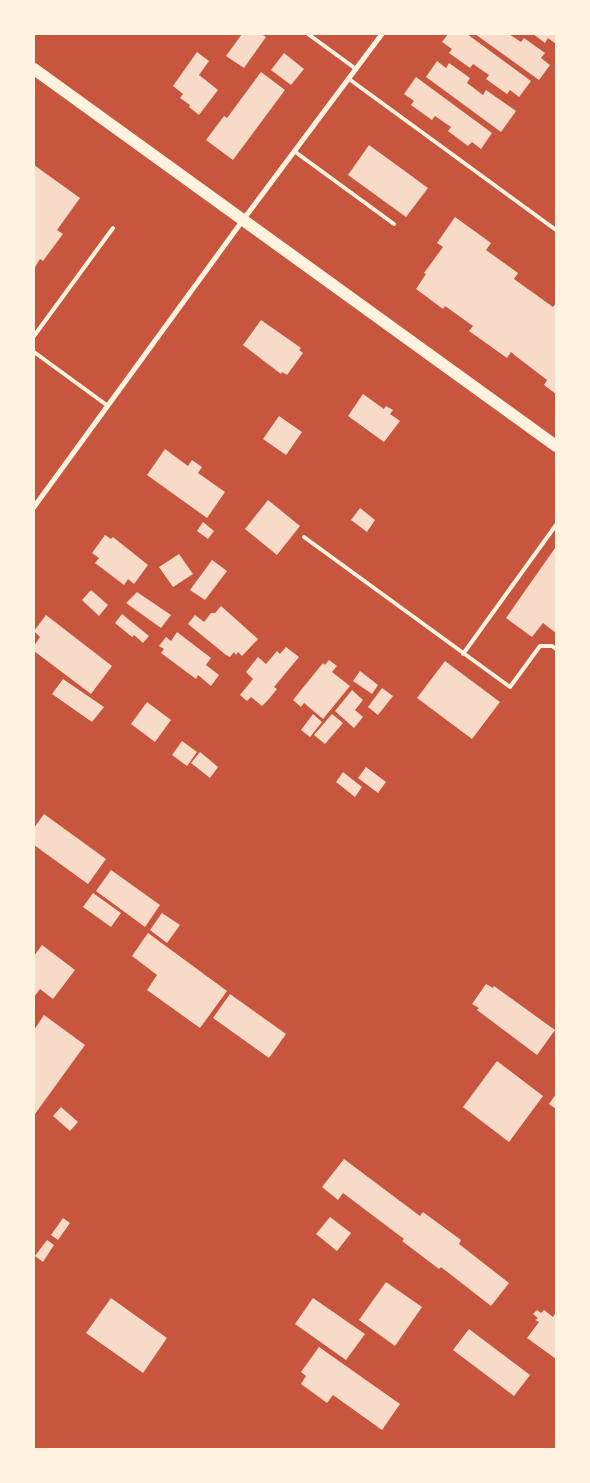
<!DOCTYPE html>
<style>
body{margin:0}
#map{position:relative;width:590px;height:1483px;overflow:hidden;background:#c8553d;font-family:"Titillium Web",sans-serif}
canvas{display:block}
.frame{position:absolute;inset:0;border:35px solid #fff3e0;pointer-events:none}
</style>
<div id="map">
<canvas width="590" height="1483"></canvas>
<div class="frame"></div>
</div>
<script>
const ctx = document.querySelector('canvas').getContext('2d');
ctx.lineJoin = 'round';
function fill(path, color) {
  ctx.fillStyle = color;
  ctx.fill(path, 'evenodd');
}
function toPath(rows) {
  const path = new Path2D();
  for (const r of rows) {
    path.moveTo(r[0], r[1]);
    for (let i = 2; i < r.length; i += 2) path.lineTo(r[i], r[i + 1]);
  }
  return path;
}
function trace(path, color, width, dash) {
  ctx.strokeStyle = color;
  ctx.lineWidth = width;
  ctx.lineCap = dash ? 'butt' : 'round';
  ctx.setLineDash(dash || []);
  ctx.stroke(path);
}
fill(toPath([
 [242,34,261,34,266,37,244,68,226,56],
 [448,34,467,34,531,81,519,97,510,90,507,94,486,79,489,75,473,64,470,68,449,53,452,49,442,42],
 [475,34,509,34,521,42,524,38,545,53,541,58,550,65,539,80],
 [533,34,556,34,556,44,548,38,545,43],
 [197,52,209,61,199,75,218,90,199,115,189,107,190,105,180,98,183,94,173,86],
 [284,53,304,69,291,85,271,70],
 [437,61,446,68,449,63,470,78,467,83,483,95,486,90,516,111,501,132,426,77],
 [261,72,285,90,233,160,206,140,224,116,227,118],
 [416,77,492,133,481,149,472,142,468,146,448,131,451,127,435,116,432,120,411,105,414,101,404,94],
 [369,145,428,188,406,217,348,175],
 [34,165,80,198,57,230,63,234,43,261,40,259,34,269],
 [455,217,491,243,486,250,518,273,514,279,553,307,556,303,556,394,544,385,547,380,517,357,511,352,507,358,469,331,473,326,445,306,443,309,416,289,426,274,424,273,443,247,437,243],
 [261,320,301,348,299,350,303,353,287,375,282,372,281,374,243,345],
 [363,394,384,409,386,406,393,410,390,414,400,421,384,442,348,416],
 [279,416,302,432,286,455,263,439],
 [165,449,188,466,192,460,202,467,198,473,225,492,207,518,147,475],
 [268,500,300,526,277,555,245,529],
 [360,508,375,520,367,532,351,520],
 [203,522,214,531,208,539,197,531],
 [105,535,111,539,113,537,148,565,134,584,128,579,124,585,95,563,99,558,92,553],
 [555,548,556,633,543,623,532,637,506,618],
 [179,554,193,574,173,587,159,567],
 [212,560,227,571,205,600,190,590],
 [91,590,108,605,99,616,82,600],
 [137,592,171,615,161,628,126,603],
 [221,606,258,639,242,656,238,652,236,655,234,652,230,657,226,655,188,624,195,615,204,622,211,613,215,613],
 [122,614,149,636,143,643,134,635,132,637,115,623],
 [46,615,112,666,91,694,34,651,34,646,40,637,34,631],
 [177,632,211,658,206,665,219,675,211,686,198,675,196,679,161,653,164,649,159,646,166,637,171,641],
 [286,647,299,657,274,687,277,689,269,699,262,706,251,697,247,701,240,695,253,679,246,672,258,657,266,664,277,651,280,654],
 [329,660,337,666,332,672,350,686,323,719,304,703,301,707,293,700,323,663,325,665],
 [445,661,500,702,472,739,417,698],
 [360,671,378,685,372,694,353,681],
 [63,679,104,707,92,722,52,694],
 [382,688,393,696,378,715,368,707],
 [352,690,363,700,355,710,363,717,354,728,335,711],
 [147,702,171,720,155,742,131,724],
 [313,714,322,722,310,737,301,730],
 [332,714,343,723,325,744,314,735],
 [182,741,197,752,187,766,172,755],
 [200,752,218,767,210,778,191,763],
 [366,767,386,782,378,793,358,778],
 [343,772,362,787,355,797,336,782],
 [44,814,106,859,88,884,34,845,34,828],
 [111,870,160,905,145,927,96,891],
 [93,893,121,913,111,927,83,907],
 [162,913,180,925,167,943,150,930],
 [148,933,227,991,200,1028,147,990,157,975,132,956],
 [42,945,75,970,53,999,40,989,34,997,34,956],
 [486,984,493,988,494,986,555,1030,537,1055,477,1010,479,1008,472,1004],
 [230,994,286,1034,269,1058,213,1018],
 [44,1015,85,1045,35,1114,34,1030],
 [497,1061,543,1096,509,1142,463,1107],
 [556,1094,556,1109,549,1104],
 [61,1107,78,1122,70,1131,53,1116],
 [344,1159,420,1216,423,1212,461,1240,459,1244,509,1283,491,1306,441,1267,439,1269,402,1241,404,1239,343,1193,338,1200,322,1187],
 [330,1217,351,1233,337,1251,316,1234],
 [63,1218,70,1223,58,1240,51,1235],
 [47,1240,54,1245,43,1262,35,1256],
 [386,1282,422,1307,395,1346,359,1320],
 [111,1298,167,1338,143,1373,86,1333],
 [313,1298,365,1334,346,1360,295,1324],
 [537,1310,541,1313,544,1310,553,1317,556,1312,556,1359,527,1338,539,1322,535,1320,538,1318,533,1314],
 [469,1329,530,1375,514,1396,453,1350],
 [319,1347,400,1404,382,1430,333,1395,327,1403,301,1384,306,1376,301,1372]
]), '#f7dbc8');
trace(toPath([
 [308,34,356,69],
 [349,79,556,230],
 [294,151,394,224],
 [34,336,113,228],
 [34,352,108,406],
 [304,537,510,687,540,646,552,646,556,649],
 [463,654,556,525]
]), '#fff3e0', 4);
trace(toPath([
 [34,507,243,220,382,34]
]), '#fff3e0', 5);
trace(toPath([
 [34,69,556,446]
]), '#fff3e0', 12);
</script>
